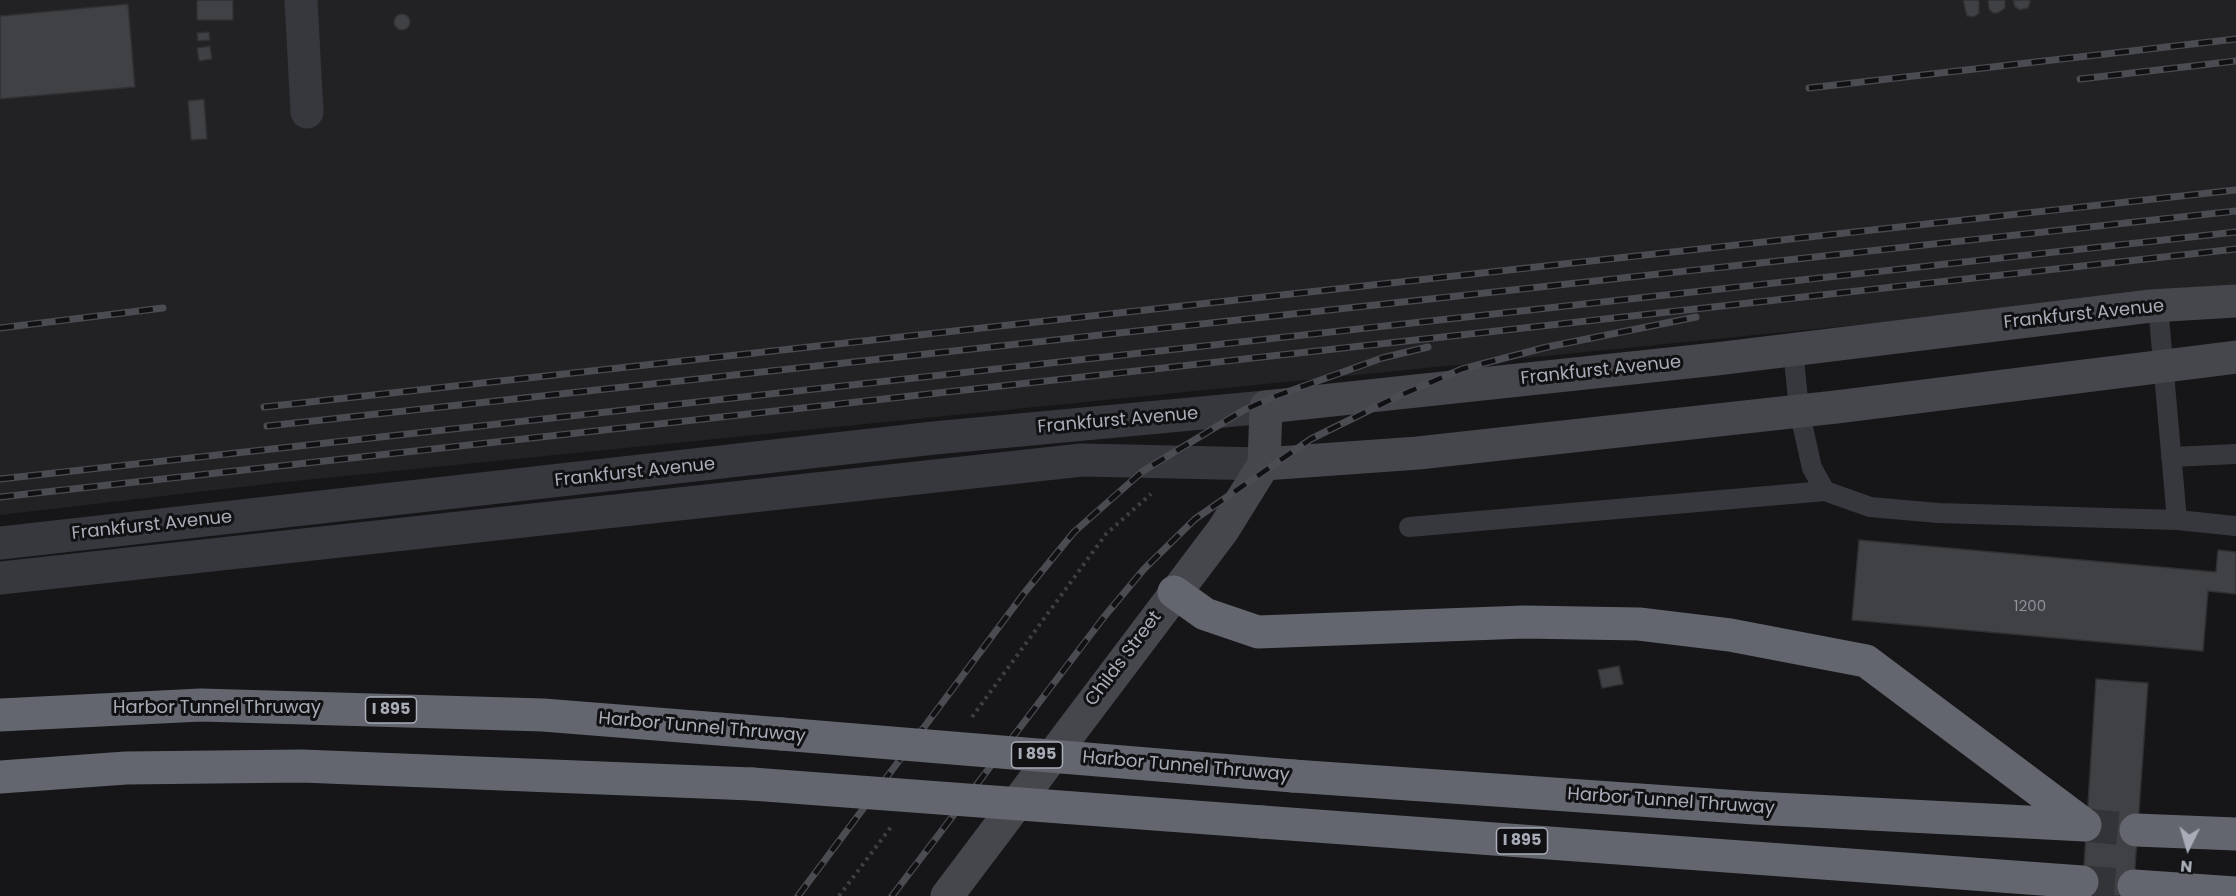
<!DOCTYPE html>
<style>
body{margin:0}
#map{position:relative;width:2236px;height:896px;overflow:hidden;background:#161618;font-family:Poppins,sans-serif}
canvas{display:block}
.north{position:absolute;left:2158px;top:818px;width:60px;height:60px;-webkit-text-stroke:4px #111113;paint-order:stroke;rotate:185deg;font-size:16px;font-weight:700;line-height:24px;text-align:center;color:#a8adb8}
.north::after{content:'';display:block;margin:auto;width:21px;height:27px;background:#a8adb8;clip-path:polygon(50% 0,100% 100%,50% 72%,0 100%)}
</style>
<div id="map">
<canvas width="2236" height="896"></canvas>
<div class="north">N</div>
</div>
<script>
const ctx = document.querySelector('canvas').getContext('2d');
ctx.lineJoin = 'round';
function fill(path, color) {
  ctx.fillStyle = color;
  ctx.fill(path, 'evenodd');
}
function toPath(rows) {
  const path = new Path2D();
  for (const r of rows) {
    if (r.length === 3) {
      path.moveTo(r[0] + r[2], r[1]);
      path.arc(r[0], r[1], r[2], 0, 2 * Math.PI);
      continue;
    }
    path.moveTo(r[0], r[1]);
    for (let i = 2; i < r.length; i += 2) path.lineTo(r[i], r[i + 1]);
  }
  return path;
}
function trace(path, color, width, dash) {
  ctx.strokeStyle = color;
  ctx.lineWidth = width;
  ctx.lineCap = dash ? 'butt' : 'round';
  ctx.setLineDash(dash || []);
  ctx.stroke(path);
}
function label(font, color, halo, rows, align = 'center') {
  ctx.font = font + ' Poppins,sans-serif';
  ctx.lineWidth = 6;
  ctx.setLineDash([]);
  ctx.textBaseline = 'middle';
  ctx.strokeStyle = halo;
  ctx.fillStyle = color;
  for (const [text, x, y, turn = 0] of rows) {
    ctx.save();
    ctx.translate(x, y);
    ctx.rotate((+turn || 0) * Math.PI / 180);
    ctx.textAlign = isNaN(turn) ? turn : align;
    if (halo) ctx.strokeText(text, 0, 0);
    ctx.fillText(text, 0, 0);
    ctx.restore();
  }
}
fill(toPath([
 [0,0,2236,0,2236,287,275,483,0,515]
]), '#222225');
const building = toPath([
 [197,0,233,0,233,20,197,20,197,0],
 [1963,0,1979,0,1979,13,1974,17,1967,16,1963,0],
 [1988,0,2005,0,2005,8,1998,13,1993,13,1989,9,1988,0],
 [2013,0,2030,0,2030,3,2028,8,2020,10,2015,7,2013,0],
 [128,4,135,87,0,99,0,16,128,4],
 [402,22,8],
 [209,32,210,40,198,41,197,33,209,32],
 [210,46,212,59,199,61,197,48,210,46],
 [204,99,207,139,191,140,188,101,204,99],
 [1859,540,2216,572,2218,550,2236,552,2236,594,2208,591,2203,651,1852,620,1859,540],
 [1619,666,1623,684,1602,688,1598,670,1619,666],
 [2096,679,2148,683,2133,896,2082,896,2096,679]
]);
fill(building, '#404145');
trace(building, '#303034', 1.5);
trace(toPath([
 [2085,825,2136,830],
 [2082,882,2134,886]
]), '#333438', 33, [33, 16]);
trace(toPath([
 [972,717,1106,534,1151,494],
 [839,896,891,827]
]), '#3d3f44', 4, [3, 4.5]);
trace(toPath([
 [2158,306,2177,520],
 [1793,348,1799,410,1812,468,1825,491,1870,507,1938,513,2177,520,2236,526],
 [2171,457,2236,454],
 [1409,527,1825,491]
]), '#37383d', 20);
trace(toPath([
 [301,0,307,112],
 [0,543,934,438,1266,407],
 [0,578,1082,460,1264,464]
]), '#37383d', 33);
trace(toPath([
 [1264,464,1418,453,1836,407,2236,357],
 [947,896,1223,530,1264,464,1266,407,1716,359,2151,306,2236,301]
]), '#45474d', 33);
trace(toPath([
 [1174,592,1205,614,1258,632,1524,622,1639,624,1730,635,1866,661,2085,825],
 [0,715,201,705,543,715,782,734],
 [1293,776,1755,808,2085,825],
 [0,777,126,768,302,766,752,784],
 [1262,822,2082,882],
 [2136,830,2236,834],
 [2134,886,2236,893]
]), '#63666e', 33);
const rail = toPath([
 [2080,79,2236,61],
 [1809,88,2236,39],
 [0,328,163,308],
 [264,407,2236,190],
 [267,426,2236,211],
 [0,479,2236,232],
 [0,497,2236,249],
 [798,896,1025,592,1074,532,1143,471,1244,410,1276,396,1382,358,1428,347],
 [892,896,1104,617,1144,569,1195,519,1311,439,1394,398,1462,369,1547,347,1696,317]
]);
trace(rail, '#4a4c52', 7);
trace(rail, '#111113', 4.5, [14]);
trace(toPath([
 [782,734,1293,776],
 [752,784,1262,822]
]), '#63666e', 33);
label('15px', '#8e929b', null, [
 ["1200",2030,607]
]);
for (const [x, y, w] of [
 [391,710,51],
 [1037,755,51],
 [1522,841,51]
]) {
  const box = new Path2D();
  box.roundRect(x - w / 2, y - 13, w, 26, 4.5);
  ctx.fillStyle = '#111113';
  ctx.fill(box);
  trace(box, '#a8adb8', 1.5);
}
label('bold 16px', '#a8adb8', null, [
 ["I 895",391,710],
 ["I 895",1037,755],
 ["I 895",1522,841]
]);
label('18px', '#a8adb8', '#111113', [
 ["Frankfurst Avenue",2084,315,-6],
 ["Frankfurst Avenue",1601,371,-6],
 ["Frankfurst Avenue",1118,421,-5],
 ["Frankfurst Avenue",635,473,-6],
 ["Frankfurst Avenue",152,526,-6],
 ["Childs Street",1124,659,-53],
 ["Harbor Tunnel Thruway",217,708],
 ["Harbor Tunnel Thruway",702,728,5],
 ["Harbor Tunnel Thruway",1186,767,5],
 ["Harbor Tunnel Thruway",1671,802,4]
]);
</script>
